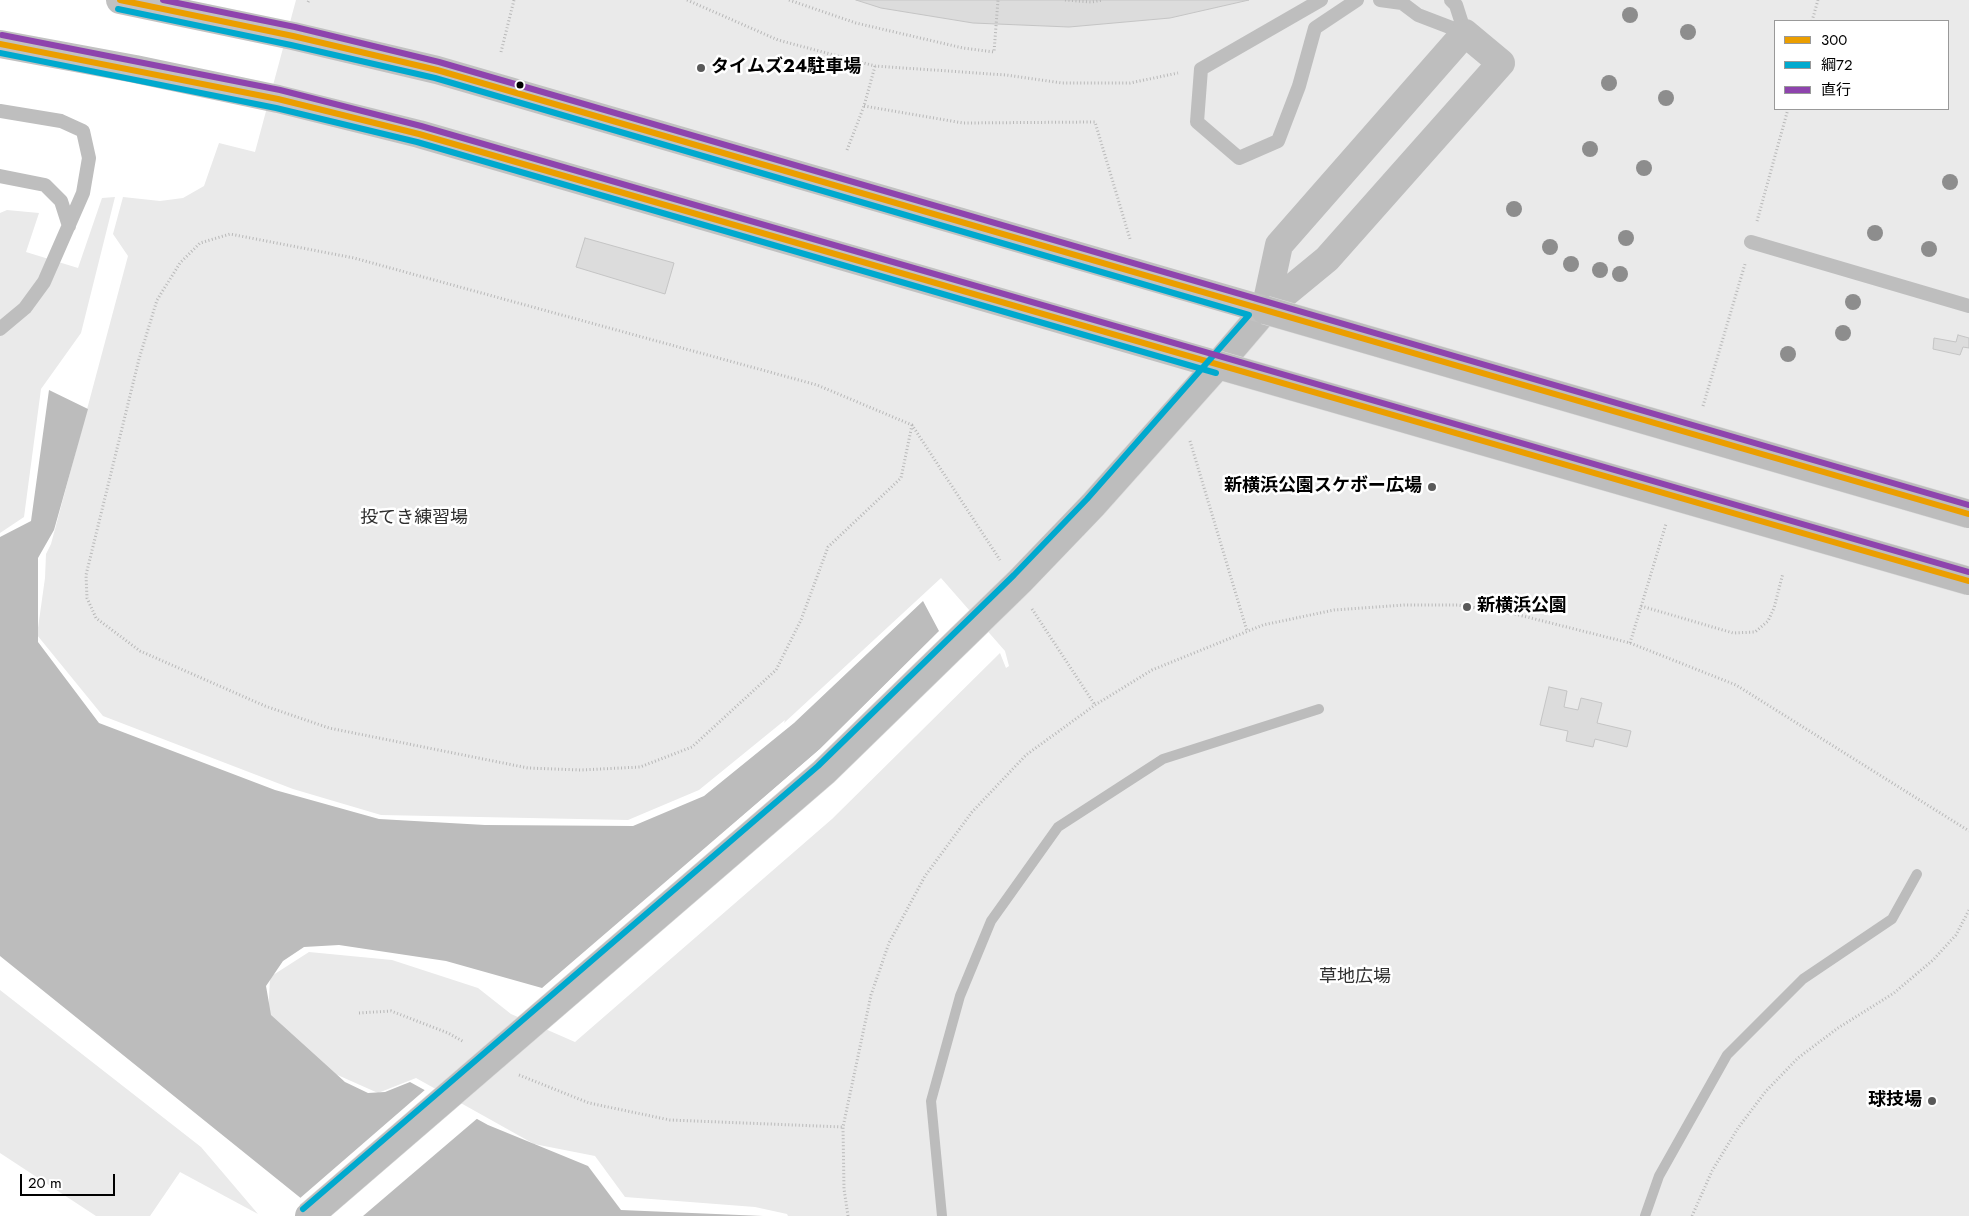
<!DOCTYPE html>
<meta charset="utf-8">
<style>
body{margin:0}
#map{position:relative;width:1969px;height:1216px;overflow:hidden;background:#fff;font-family:Jost,"Noto Sans JP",sans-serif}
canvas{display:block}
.legend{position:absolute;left:1774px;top:20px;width:175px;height:90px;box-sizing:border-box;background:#fff;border:1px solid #999;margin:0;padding:6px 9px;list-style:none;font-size:15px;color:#000}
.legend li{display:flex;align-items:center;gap:10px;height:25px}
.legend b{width:25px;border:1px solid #999}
.scale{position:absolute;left:20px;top:1174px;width:95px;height:22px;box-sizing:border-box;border:2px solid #000;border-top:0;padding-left:6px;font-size:15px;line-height:18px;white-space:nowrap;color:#000;-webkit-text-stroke:4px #fff;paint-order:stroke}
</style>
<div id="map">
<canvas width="1969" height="1216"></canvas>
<ul class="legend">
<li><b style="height:6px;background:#eb9e00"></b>300</li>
<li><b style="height:6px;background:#00a9ce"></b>綱72</li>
<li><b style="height:6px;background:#8e44ad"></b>直行</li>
</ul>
<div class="scale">20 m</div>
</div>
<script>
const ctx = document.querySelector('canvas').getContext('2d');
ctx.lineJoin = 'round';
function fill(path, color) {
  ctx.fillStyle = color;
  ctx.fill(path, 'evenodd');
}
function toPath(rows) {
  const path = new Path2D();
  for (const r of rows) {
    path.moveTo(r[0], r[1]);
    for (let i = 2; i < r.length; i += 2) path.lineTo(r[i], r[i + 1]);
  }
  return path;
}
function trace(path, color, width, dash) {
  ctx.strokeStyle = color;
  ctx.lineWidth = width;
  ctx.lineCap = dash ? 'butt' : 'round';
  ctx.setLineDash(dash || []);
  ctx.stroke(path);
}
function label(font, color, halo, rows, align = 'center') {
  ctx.font = font + ' Jost,"Noto Sans JP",sans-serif';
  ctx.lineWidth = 5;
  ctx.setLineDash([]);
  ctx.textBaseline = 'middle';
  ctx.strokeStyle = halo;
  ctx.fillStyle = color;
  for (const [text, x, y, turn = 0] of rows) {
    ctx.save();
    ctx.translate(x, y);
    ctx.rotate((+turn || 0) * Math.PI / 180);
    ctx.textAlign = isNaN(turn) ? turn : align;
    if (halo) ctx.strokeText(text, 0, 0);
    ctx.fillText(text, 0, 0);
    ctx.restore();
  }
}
fill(toPath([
 [296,0,1969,0,1969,1216,788,1216,787,1214,755,1207,625,1197,595,1156,534,1144,416,1078,378,1093,333,1073,268,1019,270,977,309,952,392,960,478,988,511,1014,575,1042,832,819,1000,653,1006,668,1009,666,1005,651,941,578,784,723,785,720,699,790,628,820,381,815,293,789,103,716,37,635,45,578,46,554,51,544,128,256,113,234,123,197,160,201,183,198,204,186,219,143,255,152],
 [1775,21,1948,21,1948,109,1775,109],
 [115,197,81,333,41,389,24,517,0,533,0,213,7,210,39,213,26,252,78,268,102,198],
 [0,990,201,1147,258,1214,180,1172,150,1216,96,1216,0,1153]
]), '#eaeaea');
fill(toPath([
 [49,390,88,409,54,530,38,558,38,642,99,723,275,790,379,819,485,825,633,826,704,796,794,723,923,601,939,631,820,749,542,988,446,961,339,945,304,947,283,961,266,986,271,1015,345,1082,368,1093,385,1092,410,1082,488,1125,588,1166,621,1210,763,1216,323,1216,0,956,0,537,31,521]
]), '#bcbcbc');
fill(toPath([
 [941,630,822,751,543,990,542,990,819,750],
 [426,1089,479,1117,363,1216,319,1216,299,1199]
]), '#fff');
trace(toPath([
 [942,1216,931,1101,960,996,991,921,1058,827,1163,759,1319,709],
 [1645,1216,1659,1176,1727,1055,1803,979,1892,919,1917,874]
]), '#bcbcbc', 10);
const building = toPath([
 [856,0,1249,0,1170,18,1069,27,973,23,881,8,856,0],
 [585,238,674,263,665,294,576,267,585,238],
 [1958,335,1969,338,1969,348,1963,347,1960,355,1933,349,1934,338,1956,342,1958,335],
 [1549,687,1567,691,1564,707,1578,710,1581,698,1602,703,1597,723,1631,731,1627,747,1595,739,1593,747,1566,741,1568,731,1540,725,1549,687]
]);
fill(building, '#dcdcdc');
trace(building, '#c5c5c5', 1);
const primary = toPath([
 [1218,365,1265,310]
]);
trace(primary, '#dbdbdb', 29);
trace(toPath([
 [687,0,778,40,875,66,1006,75,1062,83,1130,83,1178,73],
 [789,0,856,23,963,48,994,52,998,0],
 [1065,0,1091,2,1103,0],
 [308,2,309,0],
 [1812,21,1818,0],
 [501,52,514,0],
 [864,106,963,123,1095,122,1130,239],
 [847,150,864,106,875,66],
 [1757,221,1788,109],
 [1703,406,1745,264],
 [912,425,901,478,828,547,801,620,776,670,692,747,640,767,581,770,528,768,329,728,265,706,140,651,96,618,87,598,86,575,139,359,157,300,180,263,200,243,230,234,354,258,817,385,912,425,1000,560],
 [1190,441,1247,631],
 [1641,606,1733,633,1755,632,1768,621,1774,608,1783,573],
 [1032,609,1095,705],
 [1630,643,1666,524],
 [359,1013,391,1011,448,1033,464,1042],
 [519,1075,589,1103,670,1120,843,1127],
 [848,1216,844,1189,843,1127,871,995,889,943,925,876,972,812,1026,755,1095,705,1152,670,1263,625,1334,610,1405,605,1458,605,1515,614,1630,643,1736,685,1969,831],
 [1692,1216,1712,1171,1738,1128,1766,1091,1798,1058,1838,1028,1894,993,1933,960,1956,935,1969,910]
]), '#b8b8b8', 3, [1, 2.5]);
trace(toPath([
 [1321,0,1201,69,1197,122,1239,158,1278,141,1299,86,1315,28,1357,0],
 [1380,0,1402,3,1418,15,1465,33],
 [1451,0,1456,5,1465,33],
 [0,111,61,121,83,131,89,158,83,193,44,282,25,308,0,329],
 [0,176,45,185,61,201,69,226],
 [1751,242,1969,306]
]), '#bebebe', 14);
trace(toPath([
 [1465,33,1501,63,1327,259,1265,310,1279,245,1465,33]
]), '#bebebe', 28);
trace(primary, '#bdbdbd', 28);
const primaryBridge = toPath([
 [1265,310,1969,514],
 [309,1216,824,772,1020,581,1093,505,1218,365,1969,581]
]);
trace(primaryBridge, '#dbdbdb', 29, []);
trace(toPath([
 [120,0,293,36,437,70,1265,310],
 [0,44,135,69,278,99,419,134,1218,365]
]), '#c1c1c1', 28);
trace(primaryBridge, '#bdbdbd', 28);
trace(toPath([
 [120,0,293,36,437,70,1969,514],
 [0,44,278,99,419,134,1969,581]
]), '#eb9e00', 6);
trace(toPath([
 [118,9,291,45,435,78,1249,315,1087,499,1014,575,818,766,303,1209],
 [0,53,276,108,417,142,1216,373]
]), '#00a9ce', 6);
trace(toPath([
 [163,0,295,27,439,62,1969,505],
 [2,35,280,90,421,126,1969,572]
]), '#8e44ad', 6);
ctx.fillStyle = '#8d8d8d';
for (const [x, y] of [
 [1630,15],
 [1688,32],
 [1609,83],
 [1666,98],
 [1590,149],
 [1644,168],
 [1950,182],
 [1514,209],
 [1875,233],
 [1626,238],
 [1550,247],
 [1929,249],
 [1571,264],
 [1600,270],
 [1620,274],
 [1853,302],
 [1843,333],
 [1788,354]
]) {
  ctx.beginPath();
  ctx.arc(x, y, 8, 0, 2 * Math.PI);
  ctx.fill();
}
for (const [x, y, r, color] of [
 [701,68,5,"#595959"],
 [520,85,4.5,"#000"],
 [1432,487,5,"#595959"],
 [1467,607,5,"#595959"],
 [1932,1101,5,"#595959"]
]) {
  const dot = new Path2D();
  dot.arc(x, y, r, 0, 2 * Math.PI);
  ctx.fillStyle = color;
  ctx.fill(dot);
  trace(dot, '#fff', 2);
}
label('bold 18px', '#000', '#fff', [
 ["タイムズ24駐車場",711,68],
 ["新横浜公園スケボー広場",1422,487,"right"],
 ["新横浜公園",1477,607],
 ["球技場",1922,1101,"right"]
], 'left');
label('18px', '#2f2f2f', '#fff', [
 ["投てき練習場",414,519],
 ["草地広場",1355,978]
]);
</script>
